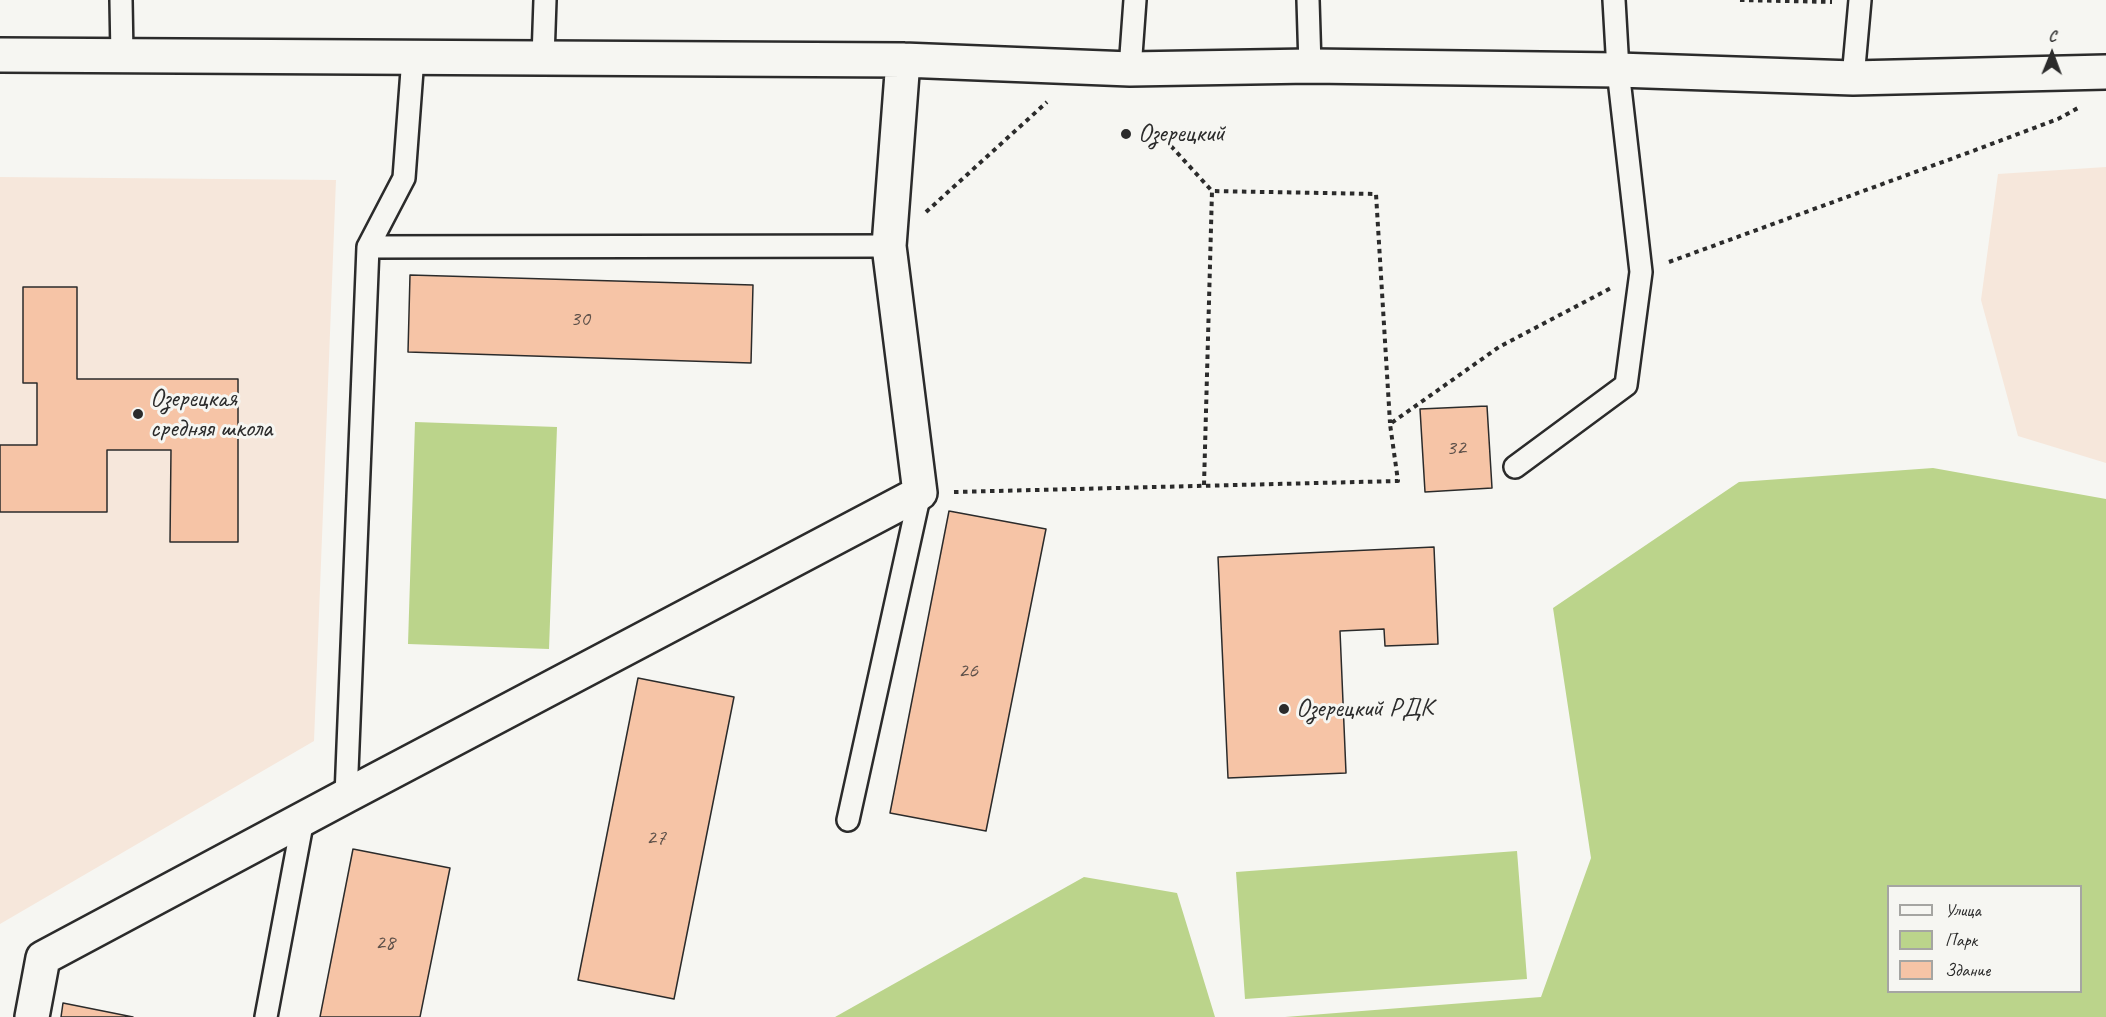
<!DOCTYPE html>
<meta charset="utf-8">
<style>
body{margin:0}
#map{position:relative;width:2106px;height:1017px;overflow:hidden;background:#f6f6f2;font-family:Caveat,sans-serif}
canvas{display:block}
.legend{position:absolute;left:1887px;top:885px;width:195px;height:108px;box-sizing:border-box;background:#f6f6f2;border:2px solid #a5a5a2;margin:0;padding:8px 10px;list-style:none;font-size:18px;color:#2b2b2b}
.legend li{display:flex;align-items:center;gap:12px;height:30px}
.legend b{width:30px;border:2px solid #a5a5a2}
.north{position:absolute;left:2022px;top:24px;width:60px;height:60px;-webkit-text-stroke:4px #f6f6f2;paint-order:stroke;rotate:1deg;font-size:16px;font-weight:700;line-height:24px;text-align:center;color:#2b2b2b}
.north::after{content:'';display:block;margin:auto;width:21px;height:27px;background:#2b2b2b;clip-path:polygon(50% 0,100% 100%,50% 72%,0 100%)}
</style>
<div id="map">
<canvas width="2106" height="1017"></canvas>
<ul class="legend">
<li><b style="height:8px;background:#f6f6f2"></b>Улица</li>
<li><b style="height:16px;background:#bbd48b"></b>Парк</li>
<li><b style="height:16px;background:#f6c4a6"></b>Здание</li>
</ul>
<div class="north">С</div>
</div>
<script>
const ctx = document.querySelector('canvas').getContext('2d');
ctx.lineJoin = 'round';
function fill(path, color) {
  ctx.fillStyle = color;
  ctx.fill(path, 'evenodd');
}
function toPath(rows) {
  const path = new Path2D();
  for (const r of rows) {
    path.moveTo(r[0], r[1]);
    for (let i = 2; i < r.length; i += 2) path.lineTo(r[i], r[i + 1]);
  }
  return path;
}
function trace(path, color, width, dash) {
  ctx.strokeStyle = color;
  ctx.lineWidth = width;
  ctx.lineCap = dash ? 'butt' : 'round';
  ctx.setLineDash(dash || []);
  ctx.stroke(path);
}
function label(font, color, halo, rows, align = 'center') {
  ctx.font = font + ' Caveat,sans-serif';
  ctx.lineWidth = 6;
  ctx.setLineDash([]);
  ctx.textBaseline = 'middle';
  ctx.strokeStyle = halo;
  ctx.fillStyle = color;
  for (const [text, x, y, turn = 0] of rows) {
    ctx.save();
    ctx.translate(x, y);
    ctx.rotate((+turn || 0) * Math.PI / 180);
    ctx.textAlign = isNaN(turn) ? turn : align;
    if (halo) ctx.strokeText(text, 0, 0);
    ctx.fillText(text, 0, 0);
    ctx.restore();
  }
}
fill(toPath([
 [2106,167,2106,463,2018,436,1981,300,1998,174],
 [0,177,336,180,314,741,0,924]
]), '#f6e7db');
fill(toPath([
 [415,422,557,427,549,649,408,644],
 [1933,468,2106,499,2106,1017,1285,1017,1541,997,1591,858,1553,608,1739,482],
 [1888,886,2080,886,2080,992,1888,992],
 [1517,851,1527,979,1245,999,1236,872],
 [1084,877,1177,893,1215,1017,835,1017]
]), '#bbd48b');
const building = toPath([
 [410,275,753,285,751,363,408,352,410,275],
 [23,287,77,287,77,379,238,379,238,542,170,542,171,450,107,450,107,512,0,512,0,445,37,445,37,383,23,383,23,287],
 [1487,406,1492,488,1425,492,1420,409,1487,406],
 [949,511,1046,529,986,831,890,813,949,511],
 [1434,547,1438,644,1385,646,1384,629,1340,631,1346,773,1228,778,1218,557,1434,547],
 [638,678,734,697,674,999,578,980,638,678],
 [353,849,450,868,420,1017,320,1017,353,849],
 [63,1003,133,1017,61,1017,63,1003]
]);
fill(building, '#f6c4a6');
trace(building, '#2b2b2b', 1.5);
const service = toPath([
 [121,0,122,56],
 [1308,0,1310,66],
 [543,58,545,0],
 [1130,69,1135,0],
 [1853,78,1860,0],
 [368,247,889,246],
 [1515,467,1626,385,1641,272,1618,70,1614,0],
 [346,796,368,247,404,178,413,57],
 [848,820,920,493],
 [266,1017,303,819]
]);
const minor = toPath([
 [0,55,903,60,1130,69,1310,66,1618,70,1853,78,2106,72],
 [32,1017,43,958,346,796,920,493,889,246,903,60]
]);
trace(service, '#2b2b2b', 26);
trace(minor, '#2b2b2b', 38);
trace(toPath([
 [1740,0,1832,2],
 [1171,146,1212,191],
 [926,212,1047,102],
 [1669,262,1970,152,2058,119,2078,108],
 [1204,485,1212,191,1376,194,1390,423],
 [954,492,1398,481,1390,424,1499,347,1611,288]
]), '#2b2b2b', 4, [4.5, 4.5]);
trace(service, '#f6f6f2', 21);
trace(minor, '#f6f6f2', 33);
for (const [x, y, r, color] of [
 [1126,134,6,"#2b2b2b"],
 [138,414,6,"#2b2b2b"],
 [1284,709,6,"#2b2b2b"]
]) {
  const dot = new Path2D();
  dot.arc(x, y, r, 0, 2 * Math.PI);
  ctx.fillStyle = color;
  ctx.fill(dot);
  trace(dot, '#f6f6f2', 2);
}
label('22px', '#5e514a', null, [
 ["30",580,319],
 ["32",1456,448],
 ["26",968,671],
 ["27",656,838],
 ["28",385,943]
]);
label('26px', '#2b2b2b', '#f6f6f2', [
 ["Озерецкий",1138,134],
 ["Озерецкая",150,399],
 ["средняя школа",150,429],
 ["Озерецкий РДК",1296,709]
], 'left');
</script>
